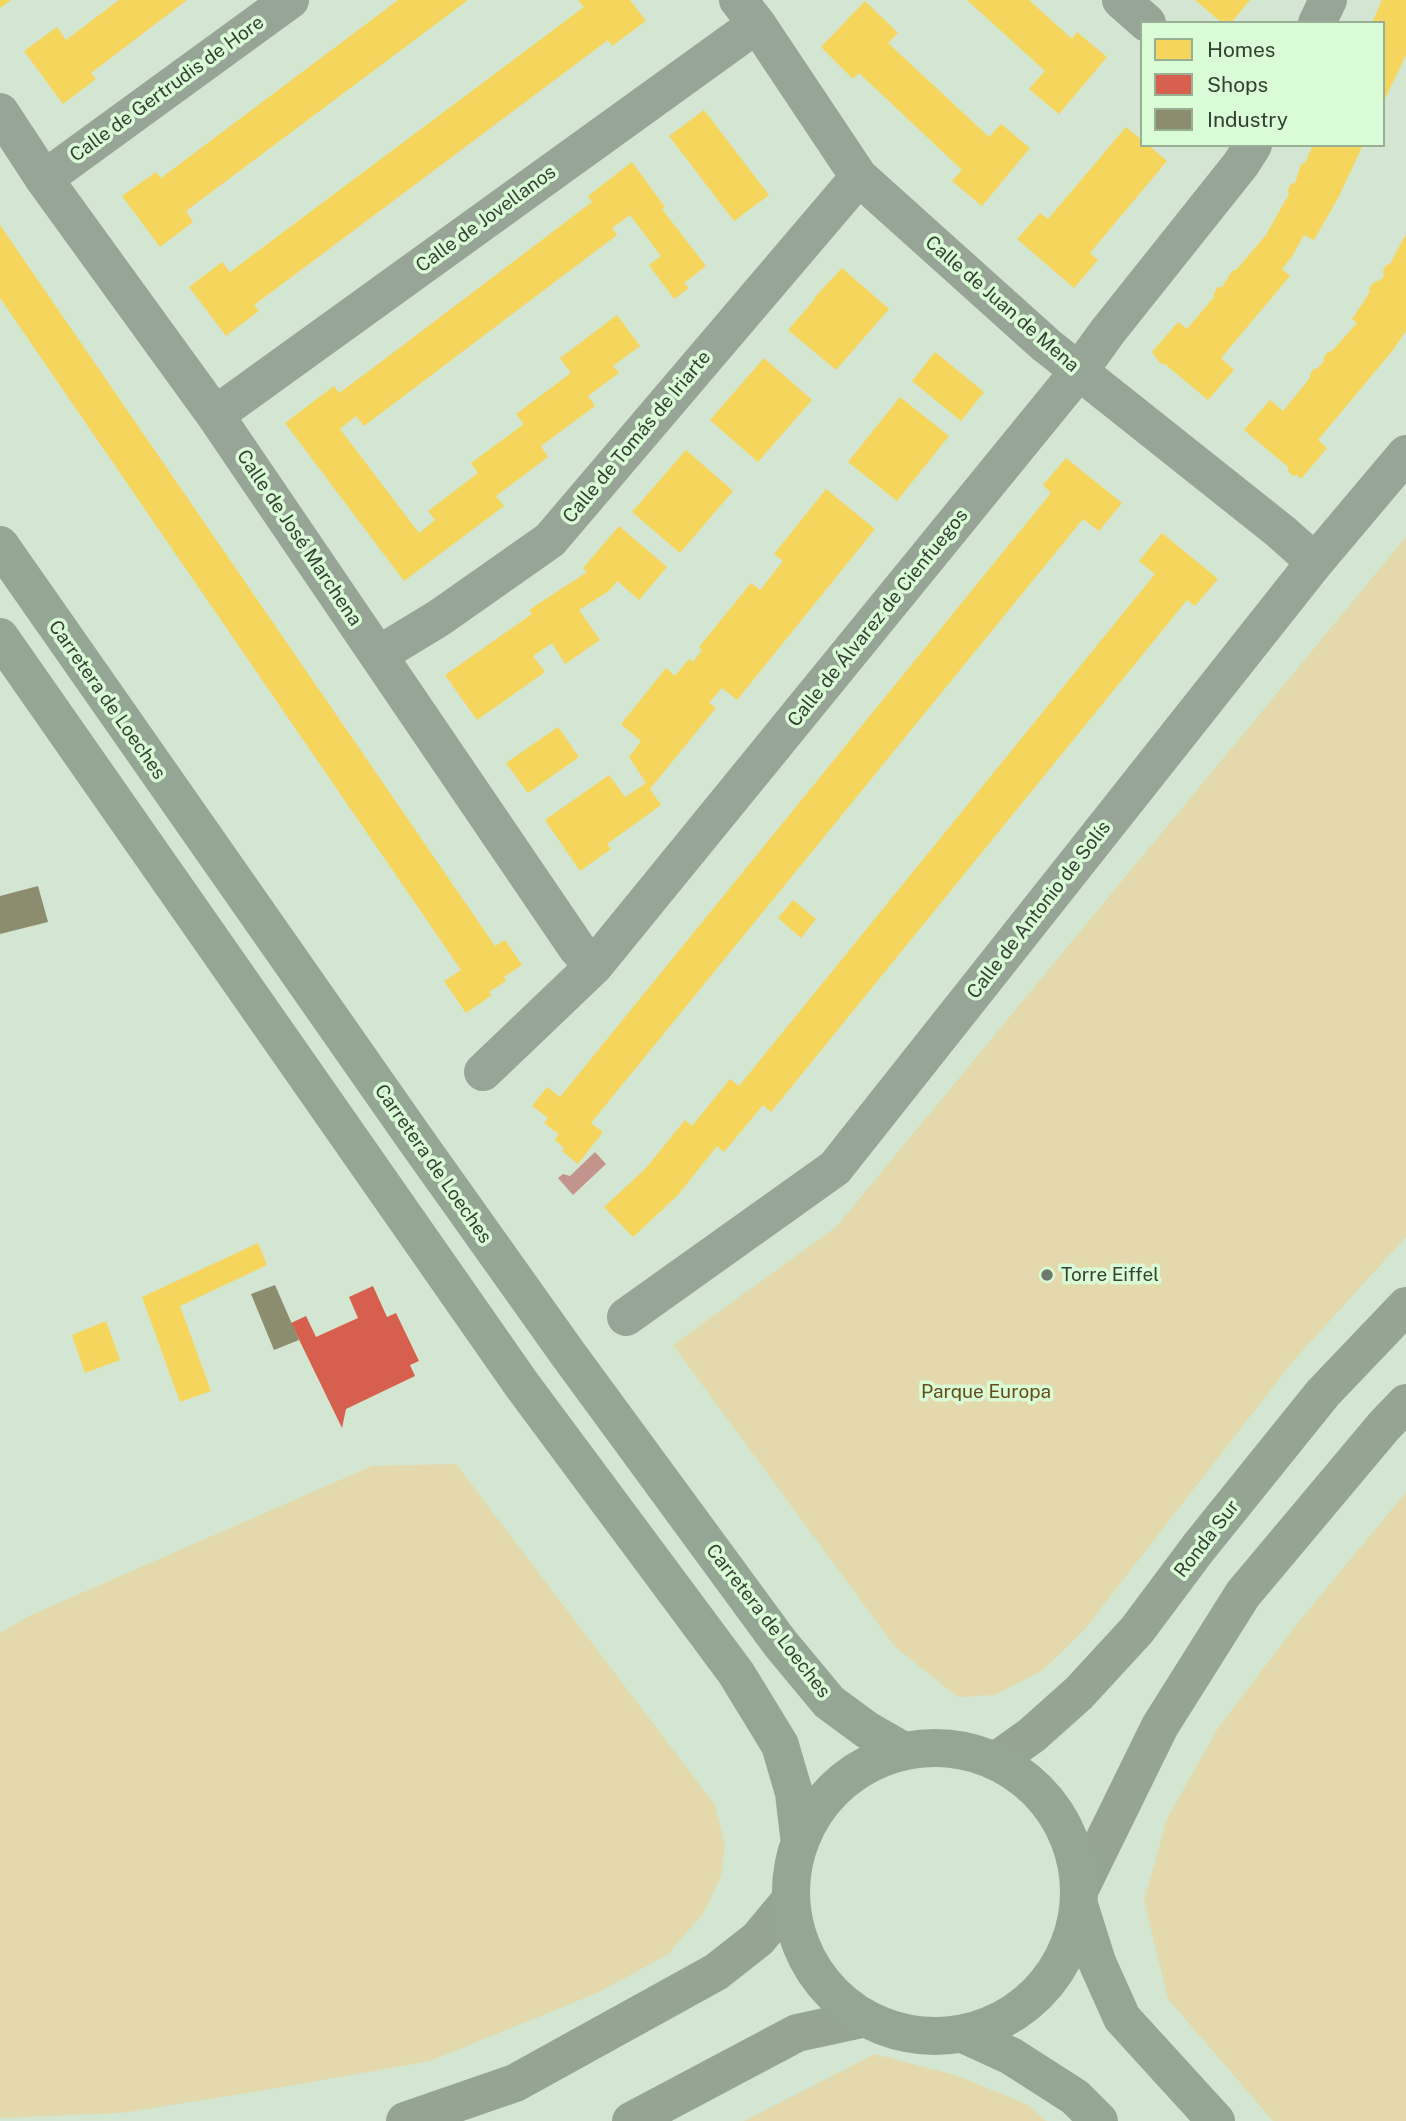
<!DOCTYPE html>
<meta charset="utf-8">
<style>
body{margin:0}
#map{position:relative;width:1406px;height:2121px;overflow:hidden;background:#d3e6d1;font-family:"Public Sans",sans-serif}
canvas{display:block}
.legend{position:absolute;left:1140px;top:21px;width:245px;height:126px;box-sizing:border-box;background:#d9fbd6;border:2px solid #97b094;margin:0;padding:9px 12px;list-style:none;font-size:21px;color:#334032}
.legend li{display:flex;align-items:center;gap:14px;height:35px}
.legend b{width:35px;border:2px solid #97b094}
</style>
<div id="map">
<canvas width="1406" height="2121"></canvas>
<ul class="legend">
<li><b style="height:19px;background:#f6d55c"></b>Homes</li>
<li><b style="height:19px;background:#d6604d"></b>Shops</li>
<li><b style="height:19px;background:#8c8c6e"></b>Industry</li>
</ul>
</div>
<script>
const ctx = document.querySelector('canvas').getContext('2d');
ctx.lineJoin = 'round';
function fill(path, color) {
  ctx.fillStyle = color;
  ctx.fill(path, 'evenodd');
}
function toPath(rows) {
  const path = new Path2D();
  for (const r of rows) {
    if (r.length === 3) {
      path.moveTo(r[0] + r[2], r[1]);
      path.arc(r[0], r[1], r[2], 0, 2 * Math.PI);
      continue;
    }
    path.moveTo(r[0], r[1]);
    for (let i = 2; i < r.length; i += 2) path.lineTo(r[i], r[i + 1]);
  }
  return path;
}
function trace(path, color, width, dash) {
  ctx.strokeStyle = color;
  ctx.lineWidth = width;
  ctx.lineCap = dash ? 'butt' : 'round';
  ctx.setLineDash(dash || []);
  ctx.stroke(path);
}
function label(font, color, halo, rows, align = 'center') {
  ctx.font = font + ' "Public Sans",sans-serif';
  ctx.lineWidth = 7;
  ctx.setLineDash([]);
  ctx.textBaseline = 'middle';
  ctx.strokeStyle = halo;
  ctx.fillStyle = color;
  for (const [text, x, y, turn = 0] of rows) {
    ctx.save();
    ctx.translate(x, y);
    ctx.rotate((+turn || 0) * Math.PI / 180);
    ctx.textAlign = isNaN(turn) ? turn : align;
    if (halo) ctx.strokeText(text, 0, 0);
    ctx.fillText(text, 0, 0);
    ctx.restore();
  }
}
fill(toPath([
 [1406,537,1406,1237,1294,1360,1084,1630,1043,1670,995,1695,958,1697,895,1647,673,1345,836,1227],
 [456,1464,715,1805,725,1844,721,1876,703,1914,667,1955,597,1993,430,2061,266,2090,121,2113,0,2118,0,1633,29,1616,372,1466],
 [1406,1492,1406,2121,1273,2121,1168,1999,1144,1901,1167,1819,1218,1728,1297,1624],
 [875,2054,958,2076,1028,2105,1046,2121,744,2121]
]), '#e3d9ac');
fill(toPath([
 [595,1152,606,1164,573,1195,558,1178,563,1174,570,1176]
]), '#c3948b');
fill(toPath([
 [0,0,11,0,0,8],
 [119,0,187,0,91,73,96,79,63,104,24,51,57,27,66,40],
 [398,0,468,0,186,211,193,222,160,247,122,196,156,172,161,178],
 [578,0,630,0,646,21,612,46,608,40,305,267,254,305,259,311,226,336,189,287,222,262,230,272,584,7],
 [967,0,1029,0,1072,39,1077,32,1107,57,1059,114,1029,89,1045,71],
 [1195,0,1250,0,1231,23,1222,23],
 [1382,0,1406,0,1406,55,1383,103,1383,23,1372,23],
 [865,1,898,33,888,43,989,137,1001,124,1030,148,982,206,952,181,962,170,859,73,853,79,821,47],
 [704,110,769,195,734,221,669,136],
 [1126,127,1142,140,1142,145,1148,145,1167,161,1090,253,1098,260,1074,288,1017,239,1040,213,1048,219],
 [1313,145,1363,145,1338,198,1314,240,1304,235,1293,255,1282,269,1290,276,1221,358,1234,370,1208,400,1165,364,1161,364,1152,352,1178,322,1187,329,1214,297,1214,293,1218,287,1222,287,1232,271,1236,270,1266,235,1289,194,1288,190,1291,184,1295,183,1301,164,1305,163],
 [632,162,665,207,662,209,706,266,684,283,689,288,674,299,649,265,661,256,630,215,612,228,617,235,364,426,356,416,340,429,419,533,435,520,428,511,478,473,471,463,524,424,516,414,571,373,560,358,617,315,640,346,613,366,619,373,588,396,595,406,541,446,548,457,496,496,504,506,404,581,285,423,334,386,339,393,365,374,592,202,588,196],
 [0,225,495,946,505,940,522,965,504,977,506,981,489,992,492,995,466,1013,444,981,461,970,0,298],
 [1406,234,1406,331,1393,350,1318,440,1327,448,1301,479,1297,475,1293,476,1288,471,1288,467,1244,430,1270,400,1283,411,1310,378,1310,374,1314,369,1318,368,1324,361,1324,357,1328,352,1332,351,1357,323,1352,319,1370,292,1369,288,1373,283,1382,279,1384,275,1383,271,1386,265,1390,264],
 [842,268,889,309,836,370,788,330,815,299,814,298],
 [935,352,984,392,961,421,912,381],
 [764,358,812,400,758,462,710,420],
 [900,397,949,436,897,501,848,462],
 [686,450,733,491,680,553,632,512],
 [1066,458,1122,503,1099,531,1083,519,591,1123,603,1132,578,1164,562,1151,564,1148,555,1140,559,1134,544,1123,548,1118,532,1106,547,1087,560,1097,1051,493,1043,485],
 [826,489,875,529,737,700,722,688,709,703,716,708,650,789,661,805,607,844,611,849,580,871,545,820,609,775,625,797,646,783,629,757,641,741,621,724,666,668,675,676,689,659,693,662,702,650,699,647,751,583,760,590,783,561,774,554],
 [619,526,667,567,639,600,617,581,609,591,579,610,600,640,565,664,552,643,533,656,545,672,477,720,445,675,532,614,529,610,587,572,583,568],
 [1162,533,1218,579,1195,606,1187,600,771,1112,763,1105,724,1152,717,1146,678,1195,633,1237,604,1207,646,1168,685,1120,692,1126,730,1079,739,1086,1155,574,1139,561],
 [558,727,579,757,528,793,506,763],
 [793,900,816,919,801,938,778,918],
 [258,1243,267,1265,180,1306,211,1391,180,1402,142,1297],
 [106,1321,120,1360,85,1373,72,1335]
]), '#f6d55c');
fill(toPath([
 [373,1286,387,1317,396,1313,419,1361,410,1365,415,1376,346,1409,342,1428,291,1323,306,1316,316,1337,358,1318,349,1297]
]), '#d6604d');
fill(toPath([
 [38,886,48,922,0,934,0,896],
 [275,1285,299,1340,274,1350,251,1294]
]), '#8c8c6e');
trace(toPath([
 [738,0,757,24,859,177,1046,345,1280,531,1315,562],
 [1121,0,1147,23],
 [1317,23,1328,0],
 [0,112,44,179,215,415,577,948,594,966],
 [44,179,290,0],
 [215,415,757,24],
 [378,655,439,618,550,540,859,177],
 [483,1072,594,966,1079,371,1108,331,1241,164,1253,145],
 [626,1317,835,1168,1315,562,1406,454]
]), '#97a596', 38);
trace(toPath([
 [997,1760,1032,1735,1079,1693,1137,1630,1199,1547,1323,1393,1406,1306],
 [1080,1889,1160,1726,1243,1594,1384,1426,1406,1403],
 [405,2121,515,2083,716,1972,758,1939,788,1903],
 [631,2121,797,2033,862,2019]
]), '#94a593', 38);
trace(toPath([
 [0,545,413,1136,568,1354,780,1643,829,1702,867,1730,902,1750],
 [0,637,522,1385,736,1673,780,1745,794,1793,799,1836],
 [935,1892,144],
 [1080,1908,1097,1962,1122,2018,1216,2121],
 [965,2035,1011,2056,1075,2097,1099,2121]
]), '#94a794', 38);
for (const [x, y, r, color] of [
 [1047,1275,7,"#6b7a6a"]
]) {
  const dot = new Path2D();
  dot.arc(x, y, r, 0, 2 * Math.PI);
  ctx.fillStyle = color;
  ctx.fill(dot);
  trace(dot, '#d9fbd6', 2.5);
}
label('19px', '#334032', '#d9fbd6', [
 ["Calle de Gertrudis de Hore",167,89,-36],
 ["Calle de Jovellanos",486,219,-36],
 ["Calle de Juan de Mena",1002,304,41],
 ["Calle de Tomás de Iriarte",637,437,-50],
 ["Calle de José Marchena",299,538,56],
 ["Calle de Álvarez de Cienfuegos",878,618,-51],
 ["Carretera de Loeches",107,700,55],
 ["Calle de Antonio de Solís",1039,910,-52],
 ["Carretera de Loeches",433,1164,55],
 ["Ronda Sur",1207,1539,-52],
 ["Carretera de Loeches",768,1621,52]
]);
label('19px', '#334032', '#d9fbd6', [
 ["Torre Eiffel",1061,1275]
], 'left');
label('19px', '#654c18', '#d9fbd6', [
 ["Parque Europa",986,1392]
]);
</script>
